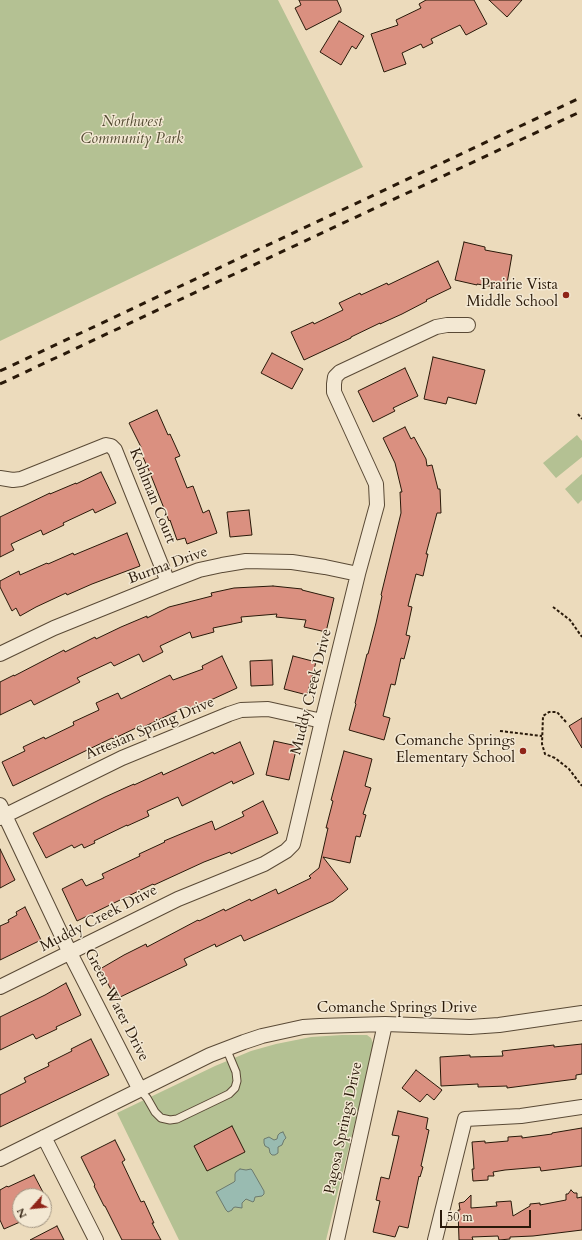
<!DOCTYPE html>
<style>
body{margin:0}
#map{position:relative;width:582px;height:1240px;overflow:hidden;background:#ecdbbc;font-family:Cardo,serif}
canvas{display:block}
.north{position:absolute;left:12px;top:1188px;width:40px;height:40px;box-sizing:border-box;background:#f3e8d3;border:1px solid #a29582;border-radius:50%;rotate:243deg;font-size:11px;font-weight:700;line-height:16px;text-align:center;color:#291909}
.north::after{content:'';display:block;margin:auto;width:14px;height:18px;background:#8f2418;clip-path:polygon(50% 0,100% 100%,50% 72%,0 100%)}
.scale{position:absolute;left:440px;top:1210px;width:91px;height:18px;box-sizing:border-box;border:2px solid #291909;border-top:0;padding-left:5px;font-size:12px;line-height:14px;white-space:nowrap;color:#291909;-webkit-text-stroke:3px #f3e8d3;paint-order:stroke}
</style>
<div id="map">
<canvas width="582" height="1240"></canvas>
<div class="north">N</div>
<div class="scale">50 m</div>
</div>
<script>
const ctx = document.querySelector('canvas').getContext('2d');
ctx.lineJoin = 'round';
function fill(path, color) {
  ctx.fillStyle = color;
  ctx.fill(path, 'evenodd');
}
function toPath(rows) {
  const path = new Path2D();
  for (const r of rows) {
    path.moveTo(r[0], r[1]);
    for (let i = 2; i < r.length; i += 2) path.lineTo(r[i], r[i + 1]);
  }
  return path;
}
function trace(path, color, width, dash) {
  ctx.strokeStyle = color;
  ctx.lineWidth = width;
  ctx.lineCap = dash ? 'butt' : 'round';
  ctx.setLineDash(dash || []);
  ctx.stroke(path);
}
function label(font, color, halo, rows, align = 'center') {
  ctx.font = font + ' Cardo,serif';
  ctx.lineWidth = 3;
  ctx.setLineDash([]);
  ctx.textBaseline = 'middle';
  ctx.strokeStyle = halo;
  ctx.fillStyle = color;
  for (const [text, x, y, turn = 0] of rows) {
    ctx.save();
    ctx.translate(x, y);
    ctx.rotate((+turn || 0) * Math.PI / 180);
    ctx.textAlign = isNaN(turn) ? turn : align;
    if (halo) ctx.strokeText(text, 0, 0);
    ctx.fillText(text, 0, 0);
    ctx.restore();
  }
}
fill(toPath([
 [0,0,278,0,363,167,0,341],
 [577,435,582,441,582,457,556,478,543,463],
 [582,474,582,500,578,504,565,489],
 [342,1035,367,1035,371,1038,373,1043,373,1050,326,1240,179,1240,117,1113,215,1066,251,1051,276,1044,311,1037]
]), '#b4c193');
const water = toPath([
 [283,1132,286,1138,284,1140,282,1145,278,1147,278,1153,275,1155,272,1155,270,1153,269,1148,265,1146,264,1143,264,1139,269,1137,274,1140,277,1139,278,1135,280,1133,283,1132],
 [240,1169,246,1170,251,1169,252,1170,264,1191,264,1194,262,1196,255,1197,254,1201,253,1202,246,1199,242,1203,242,1208,235,1207,233,1208,232,1210,228,1212,226,1210,216,1192,234,1182,235,1181,235,1174,236,1172,240,1169]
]);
fill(water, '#99bbb1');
trace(water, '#6c7a6e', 1);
const building = toPath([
 [299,0,337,0,341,9,341,12,306,30,295,8,301,5,299,0],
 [426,0,474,0,487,24,466,35,460,25,431,39,433,43,423,48,421,44,402,53,406,64,384,72,371,34,398,25,396,20,421,8,419,4,426,0],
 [489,0,522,0,507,17,489,0],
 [339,21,364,36,356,49,352,46,341,65,320,52,339,21],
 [464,242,485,247,485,250,512,255,506,289,477,284,477,285,455,280,464,242],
 [438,261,451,288,426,300,427,301,402,314,380,324,380,323,351,337,351,338,304,360,291,332,313,322,314,324,343,310,339,303,360,293,361,295,387,283,388,285,438,261],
 [272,353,303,369,292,389,261,373,272,353],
 [433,357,485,370,476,404,448,397,446,404,424,399,433,357],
 [405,368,418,396,393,408,395,411,373,422,358,391,405,368],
 [157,410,168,435,170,434,180,456,175,458,187,488,193,486,203,513,209,510,217,533,187,544,185,538,177,540,170,520,169,521,150,473,139,448,141,447,129,423,157,410],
 [405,427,411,439,414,437,426,459,427,466,432,465,438,489,440,489,441,513,437,513,426,554,428,554,423,576,416,574,408,606,412,607,406,635,410,636,404,659,401,658,395,685,391,684,383,716,390,718,384,740,349,730,356,704,355,703,367,654,368,654,376,623,382,596,381,595,401,513,400,492,402,492,395,463,383,438,405,427],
 [101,472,116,503,95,513,93,509,63,523,64,525,43,535,41,530,11,544,14,550,0,557,0,517,50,493,50,494,76,483,76,484,101,472],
 [249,510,252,535,230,537,227,512,249,510],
 [127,533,140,566,92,584,67,595,66,593,36,607,20,616,16,608,12,611,0,587,0,581,19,571,20,575,47,563,48,564,73,553,74,555,127,533],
 [273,586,302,589,302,590,334,598,326,632,304,627,306,620,276,617,277,614,241,617,242,622,213,628,214,632,192,638,190,632,160,646,163,652,143,662,139,654,114,666,111,662,77,678,80,682,34,705,31,700,0,715,0,682,14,675,14,676,64,650,65,652,95,637,96,639,121,627,147,616,147,618,169,607,212,596,211,593,234,588,273,586],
 [222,656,237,688,213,699,189,708,188,706,139,729,138,727,113,739,112,738,13,786,2,762,25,751,23,747,44,737,45,739,74,725,73,722,99,710,96,703,118,693,121,699,170,675,173,680,203,669,202,666,222,656],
 [293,656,316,662,307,695,284,689,293,656],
 [272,660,273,685,251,686,250,661,272,660],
 [582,718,582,748,569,726,582,718],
 [274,741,297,746,289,780,266,775,274,741],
 [240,742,254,774,233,784,232,781,182,806,178,797,147,811,149,816,127,826,127,825,94,841,95,843,84,848,82,844,74,848,72,845,46,858,33,833,105,797,134,784,134,785,162,772,163,775,213,752,214,754,240,742],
 [344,751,372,759,365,786,371,788,363,814,366,815,360,837,356,836,350,863,323,857,348,889,333,901,244,941,241,935,216,947,215,944,184,959,187,965,116,999,100,969,124,955,146,944,147,947,198,920,199,921,224,909,225,911,250,899,251,901,276,889,278,894,311,878,309,876,319,868,328,828,326,828,333,801,331,800,344,751],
 [263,801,278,833,231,854,230,852,204,862,154,885,153,884,77,921,62,889,82,879,86,886,104,878,102,874,140,856,139,854,165,842,164,841,212,821,215,830,244,816,242,812,263,801],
 [0,849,15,880,0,888,0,849],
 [25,907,41,940,0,960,0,926,9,922,8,920,17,915,16,912,25,907],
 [66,983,81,1015,56,1027,57,1029,36,1039,33,1034,0,1050,0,1017,45,995,66,983],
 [91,1039,109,1075,0,1127,0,1095,26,1082,24,1078,49,1066,48,1063,72,1051,71,1049,91,1039],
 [582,1044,582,1074,576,1075,576,1079,507,1088,507,1086,478,1087,478,1084,441,1086,440,1057,470,1055,470,1057,503,1056,502,1051,554,1045,554,1047,582,1044],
 [416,1070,442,1090,434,1100,427,1094,420,1102,402,1088,416,1070],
 [398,1111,428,1118,426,1129,429,1130,421,1166,423,1167,420,1177,419,1176,408,1228,399,1226,395,1237,373,1232,380,1201,376,1200,381,1177,389,1179,399,1136,392,1135,398,1111],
 [232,1126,245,1152,207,1171,194,1146,232,1126],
 [582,1128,582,1166,541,1171,540,1167,505,1170,493,1172,494,1176,488,1176,488,1180,473,1181,472,1169,474,1169,472,1142,485,1141,485,1143,508,1141,508,1137,522,1136,522,1138,552,1134,552,1133,582,1128],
 [115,1140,125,1160,122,1162,141,1202,144,1201,154,1223,152,1223,161,1240,122,1240,105,1206,104,1206,94,1186,95,1185,81,1157,115,1140],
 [34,1175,45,1196,20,1196,20,1222,4,1229,0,1220,0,1190,7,1186,8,1187,34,1175],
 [571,1190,574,1193,577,1193,577,1198,582,1197,582,1230,533,1236,510,1237,510,1239,499,1240,498,1236,472,1237,473,1240,459,1240,458,1210,460,1210,459,1203,464,1202,471,1195,471,1208,497,1206,496,1202,511,1201,513,1216,530,1206,530,1204,540,1203,540,1205,566,1200,566,1194,568,1194,571,1190],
 [57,1226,64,1240,30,1240,57,1226]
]);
fill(building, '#da9080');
trace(building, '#291909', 1);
const service = toPath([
 [140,1090,147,1098,155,1112,161,1118,170,1120,177,1119,229,1094,235,1088,237,1081,236,1072,226,1048]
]);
const minor = toPath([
 [0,478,13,480,21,479,106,445,111,446,115,450,168,582],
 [0,654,54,628,168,582,199,570,222,565,246,561,292,562,325,567,358,574],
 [0,805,70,953,140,1090],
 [0,818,122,758,229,714,241,710,268,709,322,721],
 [0,987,178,899,264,864,286,851,293,844,322,721,358,574,377,505,376,484,334,392,334,384,335,377,340,372,436,327,447,325,468,325],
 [44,1137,96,1240],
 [0,1159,210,1055,244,1042,262,1036,303,1027,320,1026,385,1024,470,1027,499,1025,582,1013],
 [337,1240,385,1024],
 [435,1240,465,1119,521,1116,582,1107]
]);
trace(service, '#5a4a36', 9);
trace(minor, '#5a4a36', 16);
trace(toPath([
 [578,414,582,419],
 [553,607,570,620,582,637],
 [566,722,557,712,549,712,543,716,542,744,545,754,555,758,569,769,582,786],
 [500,731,542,736]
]), '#291909', 2, [3, 2]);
trace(service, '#f3e8d3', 7);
trace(minor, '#f3e8d3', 14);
trace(toPath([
 [0,371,582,97],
 [0,384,582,111]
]), '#291909', 3, [7, 7]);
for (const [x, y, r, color] of [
 [566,295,4,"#8f2418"],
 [523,751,4,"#8f2418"]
]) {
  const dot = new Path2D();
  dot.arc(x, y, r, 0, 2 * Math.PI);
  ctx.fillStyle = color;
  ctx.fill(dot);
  trace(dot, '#f3e8d3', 1.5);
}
label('italic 15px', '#534b32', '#f3e8d3', [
 ["Northwest",132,123],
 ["Community Park",132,140]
]);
label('15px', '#291909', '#f3e8d3', [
 ["Prairie Vista",558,286],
 ["Middle School",558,303],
 ["Comanche Springs",515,742],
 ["Elementary School",515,759]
], 'right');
label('15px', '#291909', '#f3e8d3', [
 ["Kohlman Court",152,496,68],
 ["Burma Drive",168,566,-20],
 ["Muddy Creek Drive",312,692,-76],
 ["Artesian Spring Drive",150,729,-23],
 ["Muddy Creek Drive",99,919,-27],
 ["Green Water Drive",116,1005,63],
 ["Comanche Springs Drive",397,1009],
 ["Pagosa Springs Drive",344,1128,-78]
]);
</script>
